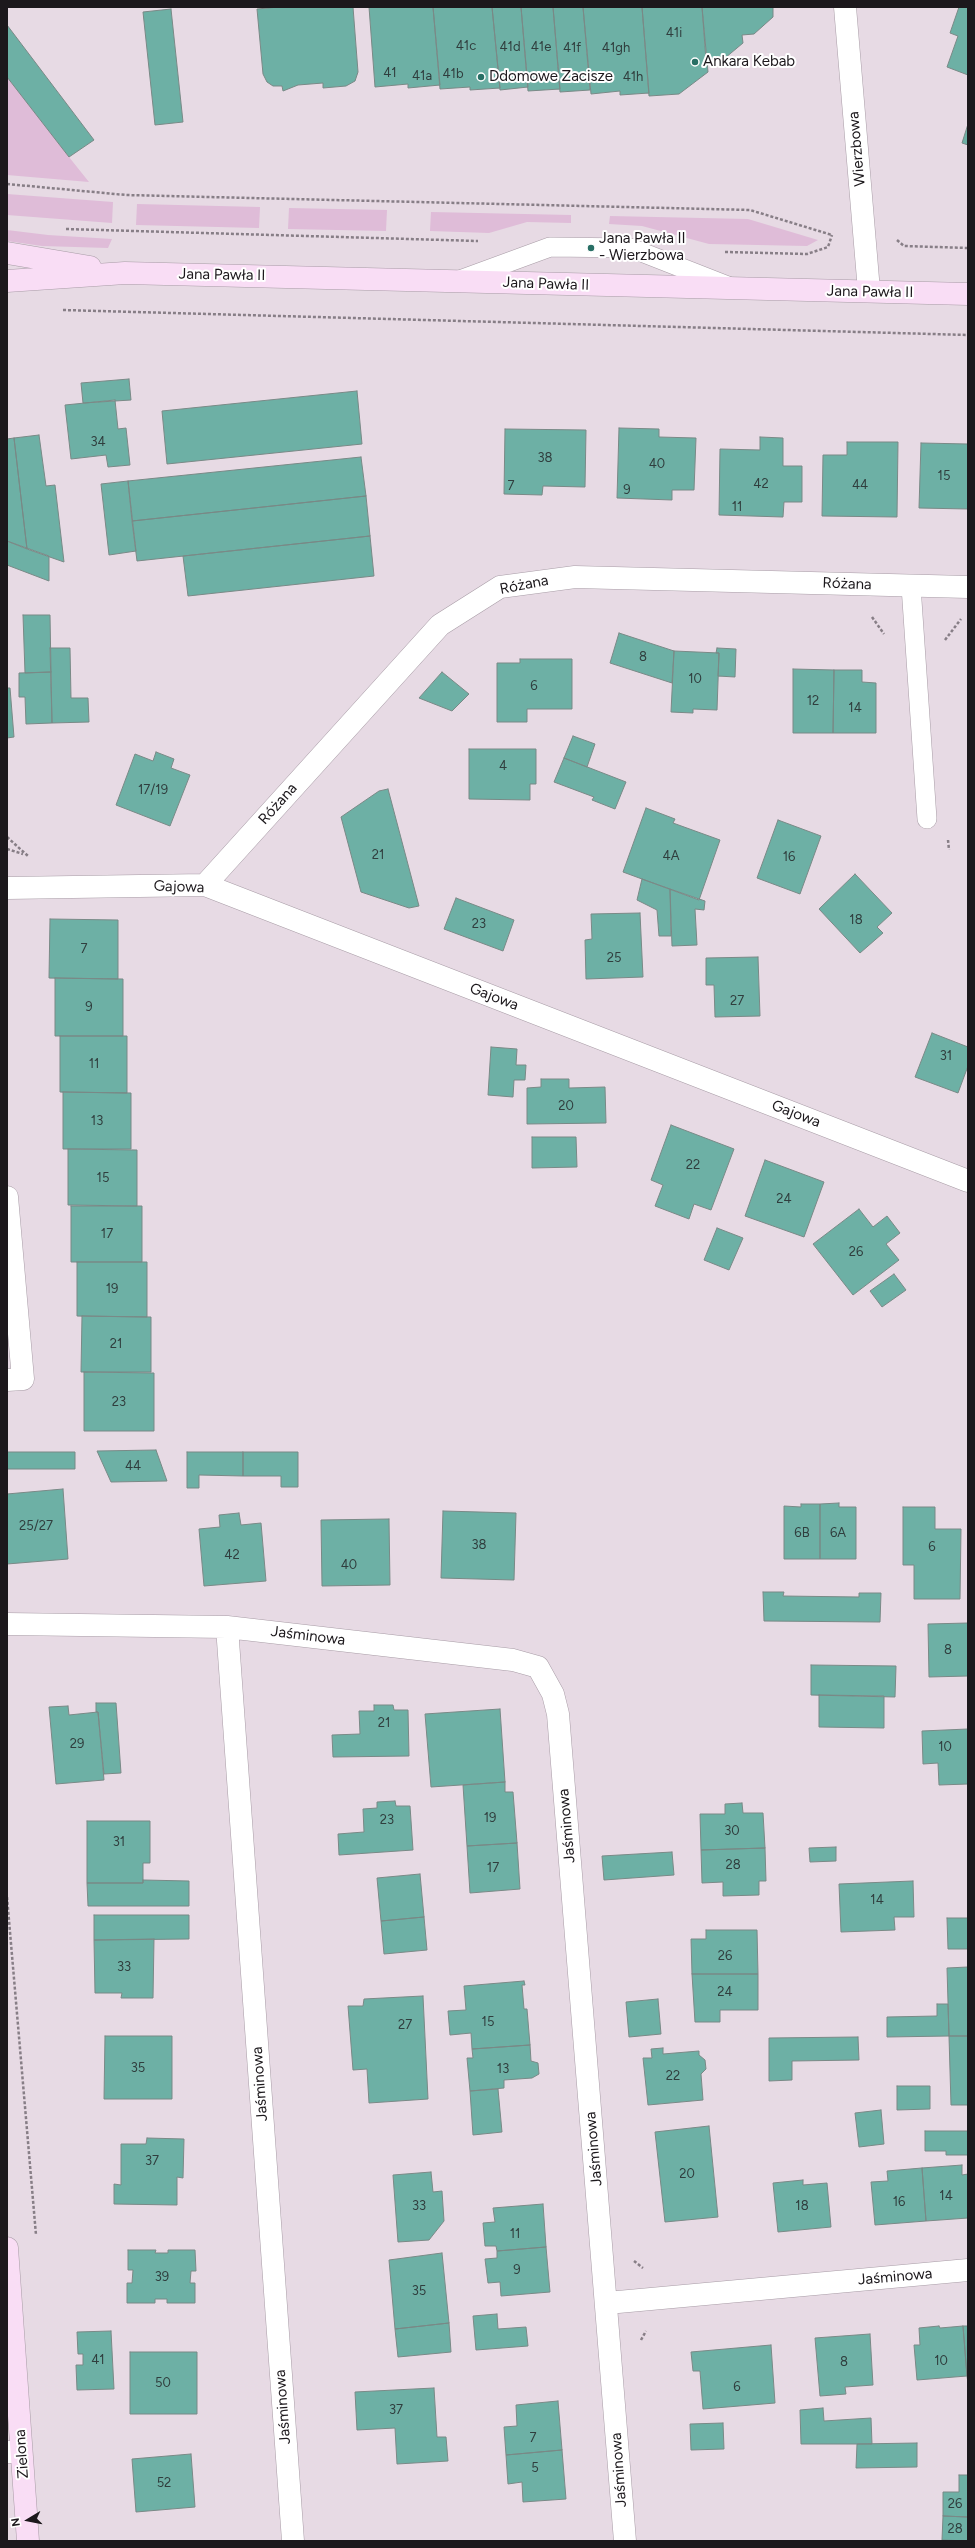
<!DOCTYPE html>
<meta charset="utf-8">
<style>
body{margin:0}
#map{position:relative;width:975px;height:2548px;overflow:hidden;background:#e7dae4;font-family:Figtree,sans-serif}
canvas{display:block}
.frame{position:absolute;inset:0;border:8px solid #1c181c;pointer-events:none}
.north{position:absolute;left:8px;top:2500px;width:40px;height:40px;-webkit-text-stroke:3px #fff;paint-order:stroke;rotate:260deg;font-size:11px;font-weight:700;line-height:16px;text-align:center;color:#1c181c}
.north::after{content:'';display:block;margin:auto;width:14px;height:18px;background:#1c181c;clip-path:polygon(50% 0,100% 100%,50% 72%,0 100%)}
</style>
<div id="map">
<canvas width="975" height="2548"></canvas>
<div class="frame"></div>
<div class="north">N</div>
</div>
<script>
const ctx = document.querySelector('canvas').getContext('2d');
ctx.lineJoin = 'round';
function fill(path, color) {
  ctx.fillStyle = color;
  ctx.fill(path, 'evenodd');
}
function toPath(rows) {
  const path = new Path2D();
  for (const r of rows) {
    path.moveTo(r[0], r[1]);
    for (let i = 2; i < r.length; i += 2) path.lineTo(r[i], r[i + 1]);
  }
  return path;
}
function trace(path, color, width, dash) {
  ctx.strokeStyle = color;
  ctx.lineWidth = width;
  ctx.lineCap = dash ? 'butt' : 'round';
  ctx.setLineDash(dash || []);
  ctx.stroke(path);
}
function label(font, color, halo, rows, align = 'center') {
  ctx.font = font + ' Figtree,sans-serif';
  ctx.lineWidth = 4;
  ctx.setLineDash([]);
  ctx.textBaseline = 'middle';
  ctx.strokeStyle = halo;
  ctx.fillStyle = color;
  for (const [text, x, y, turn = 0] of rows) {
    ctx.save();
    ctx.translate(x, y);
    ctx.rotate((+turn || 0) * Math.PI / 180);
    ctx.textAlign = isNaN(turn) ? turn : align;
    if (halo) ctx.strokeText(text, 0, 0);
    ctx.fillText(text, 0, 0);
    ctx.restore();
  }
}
fill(toPath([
 [7,77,69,157,89,182,7,175],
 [7,194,113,202,112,223,7,215],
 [137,204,260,207,259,228,136,225],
 [289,208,387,210,386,231,288,229],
 [431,212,571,215,571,223,527,222,489,233,430,231],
 [610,216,748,219,818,240,807,246,709,244,642,226,609,224],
 [7,230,48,235,112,239,108,248,42,246,7,241]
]), '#dfbcd8');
const building = toPath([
 [279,7,353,7,358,72,355,81,346,86,323,88,323,83,298,85,283,91,282,86,273,86,267,82,263,74,257,9,279,7],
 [369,7,433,7,440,85,408,88,408,84,375,87,369,7],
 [433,7,492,7,500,88,470,90,470,87,440,89,433,7],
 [492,7,521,7,528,87,500,90,492,7],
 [521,7,553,7,560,89,528,91,521,7],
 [553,7,583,7,590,90,560,92,553,7],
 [583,7,642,7,649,93,620,95,620,91,591,94,583,7],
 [642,7,702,7,708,72,679,94,649,96,642,7],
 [702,7,773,7,773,17,754,34,742,35,743,43,725,58,706,60,702,7],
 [959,7,968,7,968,75,947,67,958,36,950,33,959,7],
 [171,9,183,122,155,125,143,12,171,9],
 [7,25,94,140,69,157,7,77,7,25],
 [968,124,968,145,962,143,968,124],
 [129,379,131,400,83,403,81,383,129,379],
 [357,391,362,444,167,464,162,411,357,391],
 [115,400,118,429,126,428,130,465,108,467,106,455,71,459,65,405,115,400],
 [619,428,659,429,659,437,696,438,694,490,672,490,672,500,617,498,619,428],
 [505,429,586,430,585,487,543,486,542,495,504,494,505,429],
 [39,435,46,486,55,485,64,562,27,549,14,438,39,435],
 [760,437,783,438,783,466,802,466,802,502,784,502,783,517,719,515,720,449,760,450,760,437],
 [14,438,27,549,7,541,7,439,14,438],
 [847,442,898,442,897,517,822,516,823,455,847,455,847,442],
 [921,443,968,444,968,509,919,508,921,443],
 [361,457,366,496,132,521,128,481,361,457],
 [128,481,136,551,109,555,101,484,128,481],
 [366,496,370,536,137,561,132,521,366,496],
 [370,536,374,576,188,596,183,556,370,536],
 [7,541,49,556,49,581,7,565,7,541],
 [23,615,50,615,51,672,25,673,23,615],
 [619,633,674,651,672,683,610,663,619,633],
 [50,648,70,648,71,698,88,698,89,722,52,723,50,648],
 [717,648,736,649,735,677,718,676,719,653,716,653,717,648],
 [674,651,719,653,717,710,693,709,693,713,671,712,674,651],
 [520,659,572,659,572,709,527,709,527,722,497,722,497,663,520,663,520,659],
 [793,669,834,670,833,733,793,733,793,669],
 [834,670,862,670,862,682,876,683,876,733,833,733,834,670],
 [51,672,52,723,26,724,25,697,19,697,19,673,51,672],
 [442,672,469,694,452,711,419,698,442,672],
 [7,688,10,688,14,737,7,738,7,688],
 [573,736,595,744,587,767,564,758,573,736],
 [469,749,536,749,536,784,530,784,530,800,469,799,469,749],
 [156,752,174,759,171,768,190,775,170,826,116,805,135,754,153,761,156,752],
 [564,758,626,782,615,809,592,800,594,797,554,782,564,758],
 [388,789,419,906,409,908,361,892,341,817,379,791,388,789],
 [646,808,675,819,673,823,720,840,699,900,623,872,646,808],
 [778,820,821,836,800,894,757,878,778,820],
 [855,874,892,913,877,927,883,933,860,953,819,909,855,874],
 [642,879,670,889,671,936,659,936,657,910,637,900,642,879],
 [670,889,705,901,704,910,695,909,697,945,672,946,670,889],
 [456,898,514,920,503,951,444,929,456,898],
 [640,913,643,977,586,979,585,940,592,939,591,914,640,913],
 [50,919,118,920,118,979,49,978,50,919],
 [758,957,760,1016,715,1017,714,985,706,985,706,958,758,957],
 [55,978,123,979,123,1036,55,1036,55,978],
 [932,1033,968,1047,968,1066,958,1093,915,1077,932,1033],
 [60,1036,127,1036,127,1093,60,1092,60,1036],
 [491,1047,517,1049,516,1065,526,1065,525,1080,514,1080,513,1097,488,1095,491,1047],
 [541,1079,569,1079,569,1088,605,1087,606,1123,527,1124,527,1088,541,1087,541,1079],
 [63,1092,131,1093,131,1149,63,1149,63,1092],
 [671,1125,734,1149,711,1210,694,1204,689,1219,655,1206,663,1185,651,1180,671,1125],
 [532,1137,576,1137,577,1167,532,1168,532,1137],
 [68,1149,137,1150,137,1206,68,1205,68,1149],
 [765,1160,824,1182,804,1237,745,1216,765,1160],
 [71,1206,142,1206,142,1262,71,1262,71,1206],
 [859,1209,873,1227,887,1216,900,1233,886,1244,899,1260,853,1295,813,1244,859,1209],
 [717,1228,743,1238,729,1270,704,1260,717,1228],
 [77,1262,147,1262,147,1317,77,1316,77,1262],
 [894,1274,906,1290,882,1307,870,1291,894,1274],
 [82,1316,151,1317,151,1372,81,1372,82,1316],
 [84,1372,154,1373,154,1431,84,1431,84,1372],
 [156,1450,167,1481,111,1482,97,1451,156,1450],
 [7,1452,75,1452,75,1469,7,1469,7,1452],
 [187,1452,243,1452,243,1476,199,1475,199,1488,187,1488,187,1452],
 [243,1452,298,1452,298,1487,281,1487,281,1476,243,1476,243,1452],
 [63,1489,68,1559,7,1564,7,1494,63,1489],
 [839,1503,839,1507,856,1507,856,1559,820,1559,820,1504,839,1503],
 [801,1504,820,1504,820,1559,784,1559,784,1506,801,1507,801,1504],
 [903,1507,935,1507,935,1529,961,1529,960,1599,914,1599,914,1565,903,1565,903,1507],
 [443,1511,516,1513,514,1580,441,1578,443,1511],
 [239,1513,241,1525,261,1523,266,1581,204,1586,199,1529,220,1527,219,1515,239,1513],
 [389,1519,390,1585,322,1586,321,1520,389,1519],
 [763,1592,784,1592,783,1596,859,1597,859,1593,881,1593,880,1622,764,1621,763,1592],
 [968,1623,968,1676,929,1677,928,1624,968,1623],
 [811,1665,896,1666,895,1697,811,1695,811,1665],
 [819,1695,884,1696,884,1728,819,1727,819,1695],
 [96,1703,116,1703,121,1773,104,1774,98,1712,96,1712,96,1703],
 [374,1705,393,1705,394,1710,408,1710,409,1756,333,1757,332,1735,360,1734,359,1711,374,1711,374,1705],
 [68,1706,69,1715,98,1712,104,1780,56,1784,49,1707,68,1706],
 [500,1709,505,1782,431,1787,425,1714,500,1709],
 [968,1729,968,1784,939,1785,938,1763,923,1764,922,1731,968,1729],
 [505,1782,505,1792,513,1792,517,1843,467,1846,463,1785,505,1782],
 [395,1801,396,1806,410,1806,413,1850,339,1855,338,1834,364,1832,363,1809,377,1808,377,1802,395,1801],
 [742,1803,743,1813,763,1813,765,1848,701,1850,700,1814,725,1814,725,1804,742,1803],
 [87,1821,150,1821,150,1863,143,1863,143,1883,87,1883,87,1821],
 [517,1843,520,1889,470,1893,467,1846,517,1843],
 [836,1847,836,1861,810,1862,809,1848,836,1847],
 [765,1848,766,1881,759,1881,759,1895,723,1896,723,1882,702,1883,701,1850,765,1848],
 [672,1852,674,1875,604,1880,602,1856,672,1852],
 [420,1874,424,1917,381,1921,377,1878,420,1874],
 [143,1880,189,1881,189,1906,88,1906,87,1883,143,1883,143,1880],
 [913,1881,914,1917,894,1917,895,1930,841,1932,839,1884,913,1881],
 [94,1915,189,1915,189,1939,94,1940,94,1915],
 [424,1917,427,1950,384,1954,381,1921,424,1917],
 [947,1918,968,1918,968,1949,948,1949,947,1918],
 [706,1930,757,1930,758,1974,692,1974,691,1939,706,1939,706,1930],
 [154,1939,153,1998,121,1998,122,1993,95,1993,94,1940,154,1939],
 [968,1967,968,2036,949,2036,947,1968,968,1967],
 [692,1974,758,1974,758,2010,720,2010,720,2022,695,2022,692,1974],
 [524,1981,525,1985,522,1985,524,2009,527,2009,530,2045,472,2049,471,2033,450,2035,448,2011,466,2010,464,1986,524,1981],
 [423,1996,428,2099,369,2103,367,2069,353,2070,348,2006,363,2006,364,1999,423,1996],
 [658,1999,661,2034,629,2037,626,2002,658,1999],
 [937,2004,948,2004,949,2036,887,2037,887,2017,937,2016,937,2004],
 [105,2036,172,2036,172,2099,104,2099,105,2036],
 [949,2036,968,2036,968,2105,951,2105,949,2036],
 [858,2037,859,2060,792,2061,792,2080,769,2081,769,2038,858,2037],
 [530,2045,531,2061,538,2063,539,2074,532,2078,504,2080,504,2088,470,2091,467,2058,473,2058,472,2049,530,2045],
 [663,2048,663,2054,699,2051,699,2055,705,2060,706,2069,701,2074,703,2100,648,2105,643,2058,652,2058,651,2049,663,2048],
 [897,2086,930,2086,930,2109,897,2110,897,2086],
 [498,2089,502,2132,473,2135,470,2091,498,2089],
 [881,2110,884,2144,859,2147,855,2113,881,2110],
 [709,2126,718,2217,665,2222,655,2132,709,2126],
 [925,2131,968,2131,968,2155,946,2155,946,2151,925,2151,925,2131],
 [147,2138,184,2139,183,2178,177,2177,177,2205,114,2204,114,2184,121,2185,121,2144,146,2144,147,2138],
 [962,2165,962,2175,968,2174,968,2218,926,2221,922,2168,962,2165],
 [922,2168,926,2221,875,2225,871,2182,888,2181,887,2171,922,2168],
 [431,2172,433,2192,442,2191,444,2221,429,2240,398,2242,393,2175,431,2172],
 [803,2180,803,2185,827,2183,831,2227,778,2232,773,2183,803,2180],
 [543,2204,546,2247,497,2251,496,2246,485,2246,483,2223,495,2222,493,2208,543,2204],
 [546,2247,550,2292,501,2296,500,2282,488,2283,485,2259,497,2258,497,2251,546,2247],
 [128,2250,156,2250,155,2253,168,2253,168,2250,195,2250,196,2271,191,2271,190,2283,195,2283,195,2303,167,2303,167,2299,155,2299,155,2303,127,2303,127,2283,132,2283,133,2270,128,2270,128,2250],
 [442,2253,449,2323,395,2329,389,2260,442,2253],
 [497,2314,498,2329,526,2327,528,2346,476,2350,473,2316,497,2314],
 [449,2323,451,2352,398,2357,395,2329,449,2323],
 [939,2326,940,2328,963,2326,967,2376,917,2380,914,2345,920,2345,919,2328,939,2326],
 [963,2326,968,2326,968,2383,967,2376,963,2326],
 [111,2331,114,2389,77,2390,76,2365,83,2365,83,2354,78,2354,77,2332,111,2331],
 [870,2334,873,2385,845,2387,846,2394,820,2396,815,2338,870,2334],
 [771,2345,775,2403,703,2409,700,2371,693,2371,691,2352,771,2345],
 [130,2352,197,2352,197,2414,130,2414,130,2352],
 [434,2388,437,2437,446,2437,448,2461,397,2464,395,2428,357,2430,355,2392,434,2388],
 [558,2401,562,2450,506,2455,504,2427,517,2426,516,2405,558,2401],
 [823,2408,824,2421,871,2418,872,2444,801,2444,800,2410,823,2408],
 [723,2423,724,2449,691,2450,690,2424,723,2423],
 [917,2443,917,2467,856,2468,857,2444,917,2443],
 [562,2450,566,2499,523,2502,522,2482,508,2484,506,2455,562,2450],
 [191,2454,195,2507,136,2512,132,2459,191,2454],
 [959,2475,968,2475,968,2517,943,2516,943,2492,959,2492,959,2475],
 [943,2516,968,2517,968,2541,942,2540,943,2516]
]);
fill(building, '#6db0a5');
trace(building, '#798986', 1);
const lane = toPath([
 [460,280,550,247,631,248,728,286],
 [911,586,927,819]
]);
const street = toPath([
 [845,7,869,291],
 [205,885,440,625,500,587,575,577,968,587],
 [7,888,205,885,968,1181],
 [7,1197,23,1379,7,1380],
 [7,1624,227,1627,513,1660,538,1667,553,1694,558,1714,625,2541],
 [227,1627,293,2541],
 [607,2303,968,2270],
 [7,2452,21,2452]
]);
const secondary = toPath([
 [7,253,90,267],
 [7,281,125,273,968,294],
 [7,2248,28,2541]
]);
trace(lane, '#a89ca6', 20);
trace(street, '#a89ca6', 23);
trace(secondary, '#a89ca6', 23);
trace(toPath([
 [7,184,126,195,750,210,832,235],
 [66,229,478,241],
 [897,240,904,246,968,248],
 [725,252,807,254,828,247,832,235],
 [63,310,968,335],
 [872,617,884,634],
 [945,640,961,619],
 [7,837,28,856],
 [948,840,949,850],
 [7,849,23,854],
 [7,1897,36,2235],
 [634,2261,643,2268],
 [641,2340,646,2331]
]), '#877e86', 2.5, [3, 2]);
trace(lane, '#fff', 19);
trace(street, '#fff', 22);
trace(secondary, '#f9ddf5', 22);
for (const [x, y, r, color] of [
 [695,62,4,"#286f65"],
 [481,77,4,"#286f65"],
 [591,248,4,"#286f65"]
]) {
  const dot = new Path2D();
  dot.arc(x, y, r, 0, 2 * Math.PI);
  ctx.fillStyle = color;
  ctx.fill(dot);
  trace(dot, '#fff', 1.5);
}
label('13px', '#303e3e', null, [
 ["41i",674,33],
 ["41c",466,46],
 ["41d",510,47],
 ["41e",541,47],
 ["41f",572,48],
 ["41gh",616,48],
 ["41",390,73],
 ["41b",453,74],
 ["41a",422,76],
 ["41h",633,77],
 ["34",98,442],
 ["38",545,458],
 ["40",657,464],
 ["15",944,476],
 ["42",761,484],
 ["44",860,485],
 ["7",511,486],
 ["9",627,490],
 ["11",737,507],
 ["8",643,657],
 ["10",695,679],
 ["6",534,686],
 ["12",813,701],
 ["14",855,708],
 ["4",503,766],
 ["17/19",153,790],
 ["21",378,855],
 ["4A",671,856],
 ["16",789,857],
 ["18",856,920],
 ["23",479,924],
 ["7",84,949],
 ["25",614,958],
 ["27",737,1001],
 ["9",89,1007],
 ["31",946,1056],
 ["11",94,1064],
 ["20",566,1106],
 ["13",97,1121],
 ["22",693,1165],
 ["15",103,1178],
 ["24",784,1199],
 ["17",107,1234],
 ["26",856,1252],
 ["19",112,1289],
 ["21",116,1344],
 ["23",119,1402],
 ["44",133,1466],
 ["25/27",36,1526],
 ["6B",802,1533],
 ["6A",838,1533],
 ["38",479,1545],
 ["6",932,1547],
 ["42",232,1555],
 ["40",349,1565],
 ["8",948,1650],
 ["21",384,1723],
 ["29",77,1744],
 ["10",945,1747],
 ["19",490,1818],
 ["23",387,1820],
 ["30",732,1831],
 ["31",119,1842],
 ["28",733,1865],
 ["17",493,1868],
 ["14",877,1900],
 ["26",725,1956],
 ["33",124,1967],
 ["24",725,1992],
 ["15",488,2022],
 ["27",405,2025],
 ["35",138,2068],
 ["13",503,2069],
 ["22",673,2076],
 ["37",152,2161],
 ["20",687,2174],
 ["14",946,2196],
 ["16",899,2202],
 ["33",419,2206],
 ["18",802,2206],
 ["11",515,2234],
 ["9",517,2270],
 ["39",162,2277],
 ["35",419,2291],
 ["41",98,2360],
 ["10",941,2361],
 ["8",844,2362],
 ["50",163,2383],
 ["6",737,2387],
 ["37",396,2410],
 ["7",533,2438],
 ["5",535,2468],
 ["52",164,2483],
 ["26",955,2504],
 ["28",955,2529]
]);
label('15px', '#1c181c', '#fff', [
 ["Ankara Kebab",703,62],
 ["Ddomowe Zacisze",489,77],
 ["Jana Pawła II",599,239],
 ["- Wierzbowa",599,256]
], 'left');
label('15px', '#1c181c', '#fff', [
 ["Wierzbowa",857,149,-95],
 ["Jana Pawła II",222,275,1],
 ["Jana Pawła II",546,284,2],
 ["Jana Pawła II",870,292,1],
 ["Różana",847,584,2],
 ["Różana",524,585,-11],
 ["Różana",278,804,-48],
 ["Gajowa",179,887,2],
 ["Gajowa",494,997,21],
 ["Gajowa",796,1114,21],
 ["Jaśminowa",308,1636,7],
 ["Jaśminowa",567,1826,-95],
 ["Jaśminowa",260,2084,-94],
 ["Jaśminowa",594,2149,-95],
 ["Jaśminowa",895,2277,-5],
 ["Jaśminowa",283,2407,-94],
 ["Zielona",22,2454,-94],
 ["Jaśminowa",619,2470,-94]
]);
</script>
